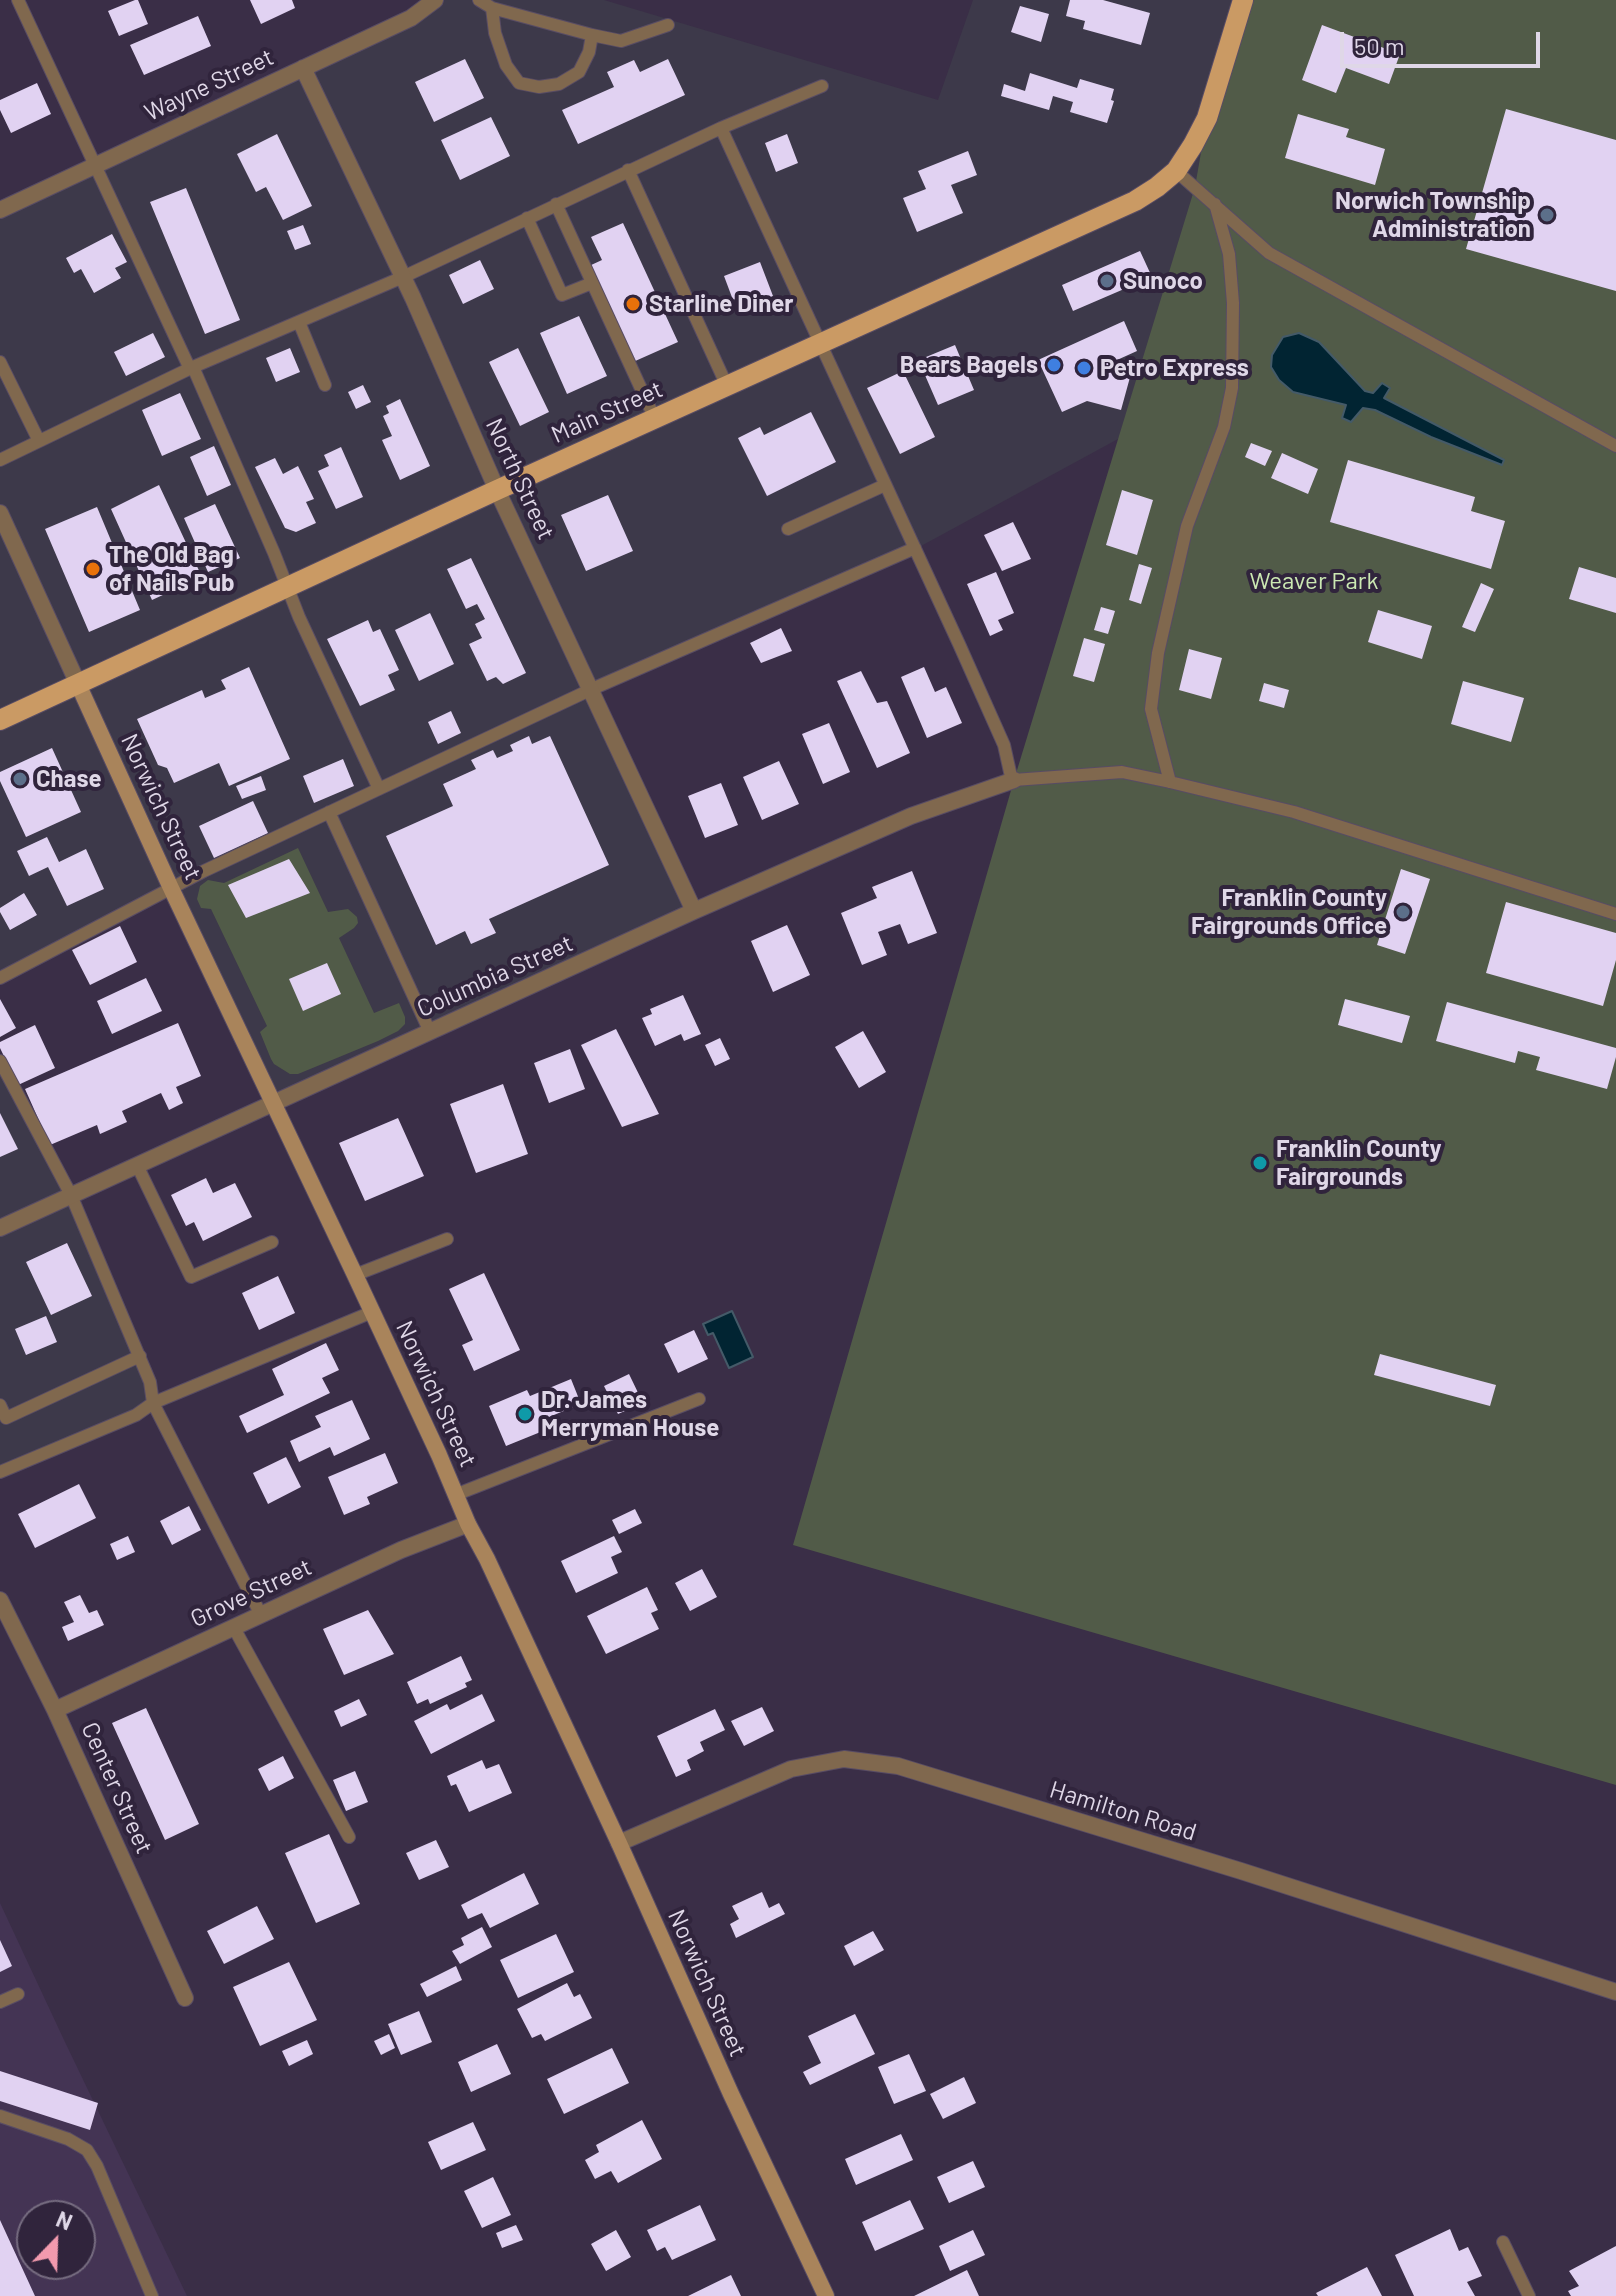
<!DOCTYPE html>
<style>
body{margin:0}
#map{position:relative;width:1616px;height:2296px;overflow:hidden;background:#3a2e47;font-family:Barlow,sans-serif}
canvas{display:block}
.north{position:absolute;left:16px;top:2200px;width:80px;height:80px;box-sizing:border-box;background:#30243c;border:2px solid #766c80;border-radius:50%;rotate:23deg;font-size:22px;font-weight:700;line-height:32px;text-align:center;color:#dfd7e7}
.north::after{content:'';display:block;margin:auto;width:28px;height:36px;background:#f29aae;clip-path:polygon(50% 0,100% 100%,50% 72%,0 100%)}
.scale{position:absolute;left:1340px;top:32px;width:200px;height:36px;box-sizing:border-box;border:4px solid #dfd7e7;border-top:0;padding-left:10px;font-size:24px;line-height:28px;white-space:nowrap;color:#dfd7e7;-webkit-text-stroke:6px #30243c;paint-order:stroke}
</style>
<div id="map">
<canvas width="1616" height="2296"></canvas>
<div class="north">N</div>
<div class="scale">50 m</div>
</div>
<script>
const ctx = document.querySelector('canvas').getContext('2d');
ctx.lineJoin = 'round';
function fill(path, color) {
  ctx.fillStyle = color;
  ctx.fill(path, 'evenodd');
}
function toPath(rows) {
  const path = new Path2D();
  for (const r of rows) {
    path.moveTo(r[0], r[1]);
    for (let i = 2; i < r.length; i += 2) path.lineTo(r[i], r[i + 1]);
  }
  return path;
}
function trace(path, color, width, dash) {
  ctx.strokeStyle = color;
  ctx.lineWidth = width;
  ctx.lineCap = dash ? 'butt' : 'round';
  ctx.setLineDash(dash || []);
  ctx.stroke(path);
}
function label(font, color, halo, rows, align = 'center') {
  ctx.font = font + ' Barlow,sans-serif';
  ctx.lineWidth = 8;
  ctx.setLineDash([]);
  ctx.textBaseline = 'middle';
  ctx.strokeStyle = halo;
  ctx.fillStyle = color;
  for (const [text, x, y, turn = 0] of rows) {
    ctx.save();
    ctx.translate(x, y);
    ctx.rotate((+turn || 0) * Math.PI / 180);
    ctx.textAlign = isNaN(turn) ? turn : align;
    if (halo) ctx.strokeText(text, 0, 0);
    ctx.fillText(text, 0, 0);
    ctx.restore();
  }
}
fill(toPath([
 [435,0,604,0,938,100,973,0,1426,0,1118,439,921,546,592,689,694,911,273,1102,170,887,0,978,0,210],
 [0,1061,71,1195,153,1403,0,1472]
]), '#3d394a');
fill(toPath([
 [0,1903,64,2040,187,2296,0,2296],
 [32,2216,80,2216,80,2264,32,2264]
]), '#443454');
fill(toPath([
 [1243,0,1616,0,1616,1785,793,1545,1014,780,1195,187,1207,118],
 [298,848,328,912,348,909,357,917,358,923,354,928,339,938,374,1013,399,1003,405,1017,405,1024,398,1031,378,1041,298,1074,290,1074,274,1064,271,1059,260,1032,267,1026,211,909,201,908,197,899,200,886,208,880,224,883]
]), '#515b48');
const water = toPath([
 [1299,333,1319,342,1365,391,1373,393,1382,383,1390,388,1384,398,1504,460,1502,465,1431,437,1375,410,1363,408,1351,422,1342,418,1346,405,1293,392,1279,380,1271,367,1272,355,1283,337,1299,333],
 [732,1311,753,1357,729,1368,713,1333,708,1335,703,1324,732,1311]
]);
fill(water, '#012432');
trace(water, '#445a68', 2);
fill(toPath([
 [135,0,138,0,148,24,119,36,108,11],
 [250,0,292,0,295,8,261,24],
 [1070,0,1103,0,1150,13,1141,45,1083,29,1085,21,1066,16],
 [1020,6,1049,14,1041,42,1011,32],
 [198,16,211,46,144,75,130,45],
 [1322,25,1400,54,1389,84,1346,68,1336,93,1302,80],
 [465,59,484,98,434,122,415,82],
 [668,59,685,95,578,144,562,110,614,87,607,72,634,60,640,72],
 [1030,73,1077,88,1080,79,1114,89,1111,100,1114,101,1107,123,1070,112,1073,102,1053,96,1049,110,1001,96,1004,84,1025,91],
 [37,83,51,114,11,133,0,110,0,100],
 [1506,109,1616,140,1616,291,1466,249],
 [1298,114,1349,129,1346,137,1385,149,1375,185,1285,158],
 [491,117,510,156,460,180,441,140],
 [277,134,312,206,283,220,266,187,256,192,237,154],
 [787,134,798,163,776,172,765,143],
 [968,151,977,175,951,185,963,213,917,232,903,198,926,189,918,171],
 [186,188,240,320,205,334,150,202],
 [623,223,678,342,633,362,589,266,602,260,591,237],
 [303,225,311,244,295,250,287,231],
 [112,234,127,262,115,268,121,278,94,293,81,269,74,273,66,258],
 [1140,251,1152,277,1073,311,1062,285],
 [480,260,494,289,463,304,449,275],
 [760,262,773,296,747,306,743,296,733,300,724,276],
 [579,316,607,376,567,394,540,333],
 [1124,321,1137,351,1117,360,1120,367,1132,370,1121,410,1087,401,1062,412,1038,360],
 [153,333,165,357,126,376,114,352],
 [955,345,974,390,938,405,921,366,928,363,926,357],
 [290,348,300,372,276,382,266,358],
 [518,348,549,412,520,426,489,362],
 [903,371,935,437,900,454,867,388],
 [363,385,371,402,356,409,348,392],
 [180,393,201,439,162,456,142,410],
 [400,399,430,466,400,480,382,440,392,436,383,416,389,413,386,406],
 [811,412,836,462,767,496,738,438,760,427,764,435],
 [1251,443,1272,451,1265,466,1245,457],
 [214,446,231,485,207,496,190,457],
 [341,447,363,497,336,509,318,471,329,466,324,455],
 [1282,453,1318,469,1308,494,1271,478],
 [275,458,283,474,298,466,314,499,306,502,316,523,296,532,285,528,255,467],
 [1348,460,1475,497,1471,511,1505,521,1491,569,1330,522],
 [159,485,202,577,152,600,111,509],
 [1122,490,1153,500,1137,555,1106,545],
 [608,495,633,551,586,571,561,515],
 [215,504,240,558,208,572,184,518],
 [97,507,140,610,89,632,45,529],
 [1013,522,1031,559,1002,571,984,535],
 [471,558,526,673,503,684,496,677,487,681,469,644,482,638,475,624,485,619,477,604,466,609,447,569],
 [1139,564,1152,568,1141,604,1129,600],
 [1579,567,1616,578,1616,613,1569,599],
 [996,572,1014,613,998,620,1003,630,990,636,967,584],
 [1481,583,1494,589,1475,632,1462,627],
 [1101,607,1115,611,1108,634,1094,630],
 [1378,610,1432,626,1422,659,1368,642],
 [430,613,454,664,419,681,395,630],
 [368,620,373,632,380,629,399,670,388,675,395,690,360,706,327,639],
 [781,628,792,651,761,663,750,643],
 [1084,638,1105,644,1094,682,1073,676],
 [1189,649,1222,658,1211,699,1179,690],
 [249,667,290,759,229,786,219,763,174,783,167,768,158,765,137,719,202,690,205,698,226,689,221,680],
 [924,667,935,692,946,687,962,723,927,738,901,677],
 [861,671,877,703,887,701,910,753,877,768,837,681],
 [1463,681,1524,698,1511,742,1451,724],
 [1264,683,1289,690,1284,708,1259,701],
 [451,711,461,733,438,744,428,722],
 [829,723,850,772,823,784,802,734],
 [529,736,532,744,550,736,609,865,489,919,496,933,471,944,465,931,436,945,386,836,453,806,443,784,476,769,471,760,493,750,497,758,513,751,510,745],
 [52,748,81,812,26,837,0,781,0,772],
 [343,759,354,786,314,803,303,776],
 [779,761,799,804,762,820,743,777],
 [261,776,266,790,242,799,236,786],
 [721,783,738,825,705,838,688,796],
 [253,801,268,833,214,858,199,826],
 [47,837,59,862,86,849,104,889,67,906,48,867,29,876,17,851],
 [289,859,310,893,246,918,228,885],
 [1401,869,1430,879,1405,954,1377,945],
 [912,871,937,933,908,944,900,924,878,932,887,955,862,965,841,913,877,898,872,887],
 [24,893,37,915,10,930,0,912,0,908],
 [1506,902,1616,933,1616,960,1603,1006,1486,973],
 [787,925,810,975,773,992,751,941],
 [120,926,137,962,90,985,72,950],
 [327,963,341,994,303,1011,289,979],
 [146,978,162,1011,112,1034,97,1001],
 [683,995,701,1034,684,1041,681,1034,655,1046,642,1018,652,1014,650,1009],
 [0,999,16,1028,0,1037],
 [1345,999,1410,1016,1402,1043,1338,1025],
 [1447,1002,1616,1048,1616,1057,1607,1089,1536,1070,1540,1057,1518,1051,1515,1063,1436,1041],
 [178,1023,201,1076,176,1087,183,1103,169,1110,161,1093,122,1111,127,1122,100,1134,97,1125,50,1145,25,1089],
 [35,1025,55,1068,18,1085,0,1048,0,1042],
 [616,1029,659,1114,622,1127,581,1045],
 [863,1031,886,1072,859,1088,835,1047],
 [720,1038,730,1059,715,1066,705,1045],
 [570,1049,585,1089,549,1103,534,1063],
 [503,1084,528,1154,476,1173,450,1104],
 [0,1113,18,1149,0,1157],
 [398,1118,424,1176,365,1201,339,1143],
 [206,1178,213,1193,235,1183,252,1217,203,1241,194,1222,186,1226,171,1195],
 [67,1243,92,1296,51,1315,26,1262],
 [484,1273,520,1350,474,1371,462,1345,473,1340,449,1289],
 [278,1276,295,1313,259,1330,242,1293],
 [46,1316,57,1342,26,1355,15,1329],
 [694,1330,708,1359,678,1373,664,1344],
 [326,1343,339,1370,322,1378,330,1393,247,1433,239,1416,284,1395,272,1369],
 [1380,1354,1496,1385,1490,1406,1374,1375],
 [629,1374,643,1403,618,1414,604,1386],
 [571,1379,581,1404,539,1421,543,1431,506,1446,489,1406,527,1390,530,1396],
 [352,1400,370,1439,334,1456,330,1447,299,1462,290,1441,321,1427,315,1416],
 [385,1453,398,1483,367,1497,370,1504,344,1515,328,1477],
 [286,1457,301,1487,268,1504,253,1473],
 [79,1484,96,1518,35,1548,18,1514],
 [189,1506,201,1530,172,1545,160,1521],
 [635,1509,642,1523,619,1534,612,1520],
 [128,1536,135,1552,117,1560,110,1544],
 [614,1536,622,1552,611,1557,618,1573,576,1593,561,1561],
 [702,1569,717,1597,690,1611,675,1583],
 [647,1587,658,1610,651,1613,659,1629,606,1654,587,1616],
 [80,1595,89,1613,97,1610,104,1625,68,1641,62,1627,74,1622,64,1602],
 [368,1610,394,1654,344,1675,323,1629],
 [461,1656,472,1680,465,1683,467,1687,430,1704,428,1699,417,1704,407,1682],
 [482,1694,495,1721,431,1754,414,1721,447,1704,450,1710],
 [359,1699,367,1715,341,1727,334,1711],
 [762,1707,774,1731,744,1746,731,1721],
 [146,1708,199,1824,165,1840,112,1723],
 [715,1709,725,1730,700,1742,704,1751,687,1760,691,1770,676,1777,657,1736],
 [283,1756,294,1778,269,1791,258,1769],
 [482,1760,486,1769,499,1764,512,1793,469,1812,456,1784,451,1786,447,1776],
 [355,1771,368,1802,346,1811,333,1780],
 [329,1834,360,1904,316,1923,285,1853],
 [436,1840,449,1867,419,1880,406,1853],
 [524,1873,539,1904,490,1928,482,1913,468,1919,461,1905],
 [762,1892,769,1908,779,1903,785,1914,736,1938,730,1924,739,1919,732,1906],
 [257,1906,274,1939,224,1964,207,1931],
 [482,1927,492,1947,460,1964,452,1951,464,1945,461,1938],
 [873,1931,884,1950,854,1966,844,1946],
 [556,1934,574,1972,518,1998,500,1960],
 [0,1940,12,1966,0,1972],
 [289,1962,317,2020,260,2046,233,1987],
 [456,1966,462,1980,427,1997,420,1984],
 [567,1983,574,1997,580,1994,592,2018,545,2041,541,2034,532,2038,517,2009],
 [419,2011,432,2042,401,2055,388,2024],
 [855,2014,875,2054,810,2085,803,2072,821,2063,808,2036],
 [389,2034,395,2048,381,2055,374,2041],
 [307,2040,313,2054,289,2066,282,2051],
 [497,2044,511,2074,471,2092,458,2062],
 [612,2048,629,2083,564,2114,547,2079],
 [909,2054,926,2091,894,2104,878,2067],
 [0,2071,98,2103,90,2130,0,2101],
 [964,2077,976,2103,943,2119,930,2094],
 [642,2120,662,2159,618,2183,611,2171,595,2179,585,2160,599,2152,596,2145],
 [473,2122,486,2150,441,2170,428,2142],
 [901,2134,913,2160,856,2185,845,2159],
 [973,2161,985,2187,949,2203,937,2177],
 [493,2177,511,2215,482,2228,464,2191],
 [910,2200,924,2229,875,2251,862,2222],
 [700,2205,716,2240,672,2260,665,2247,657,2251,647,2230],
 [0,2220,35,2296,0,2296],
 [516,2225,523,2240,502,2248,496,2233],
 [1450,2229,1459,2251,1468,2247,1482,2276,1467,2282,1475,2296,1414,2296,1395,2255],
 [616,2230,631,2257,606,2271,591,2244],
 [973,2230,985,2255,950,2271,939,2246],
 [1616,2246,1616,2296,1571,2296,1568,2291,1579,2286,1569,2271],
 [1367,2267,1382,2296,1318,2296,1316,2293],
 [967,2270,979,2296,914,2296],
 [731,2275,741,2296,688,2296]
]), '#e1d2f2');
const service = toPath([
 [18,0,190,369],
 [479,0,492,8,592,35,589,52,579,72,559,84,539,87,519,83,506,65,495,33,492,8],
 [592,35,621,41,668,25],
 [721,128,959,644,1004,745,1012,781],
 [628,170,727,386],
 [1176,171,1269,253,1616,446],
 [556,204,655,419],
 [527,218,562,295,592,283],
 [299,322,325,385],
 [0,362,39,441],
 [193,367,274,553,299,617,379,789],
 [0,460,193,367,403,277,721,128,822,86],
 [788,529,885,485],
 [1014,780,1122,772,1170,782,1294,812,1616,914],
 [1170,782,1151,709,1158,653,1187,526,1224,427,1232,388,1233,303,1229,254,1215,204],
 [329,812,430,1032],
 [0,978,204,871,592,689,915,548],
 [0,1061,71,1195,150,1382,153,1403,261,1615],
 [137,1165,191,1277,272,1242],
 [355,1275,447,1239],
 [0,1405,6,1418,140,1356],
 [0,1472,136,1415,153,1403,372,1312],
 [455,1495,699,1399],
 [234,1628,349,1837],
 [0,2002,18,1994],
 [0,2116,68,2139,87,2150,97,2166,152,2296],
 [1503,2242,1529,2296]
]);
const minor = toPath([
 [303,68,413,298,497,490,694,911],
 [0,210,411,18,435,0],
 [0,513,78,684],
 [0,1228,694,911,911,816,1014,780],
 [0,1600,55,1710,185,1998],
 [55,1710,401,1550,468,1524],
 [619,1843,791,1769,844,1759,898,1766,1241,1871,1616,1992]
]);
const secondary = toPath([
 [78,684,170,886,355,1275,439,1455,468,1524,487,1559,619,1843,731,2094,826,2296]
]);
const primary = toPath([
 [0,720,497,490,1135,201,1157,187,1176,171,1193,145,1207,118,1243,0]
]);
trace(service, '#584c64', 14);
trace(minor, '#584c64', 18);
trace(secondary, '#584c64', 18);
trace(primary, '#584c64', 22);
trace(service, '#80684e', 12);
trace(minor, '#80684e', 16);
trace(secondary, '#a9845b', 16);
trace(primary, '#ca9a64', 20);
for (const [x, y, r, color] of [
 [1547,215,8,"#5c6f8a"],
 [1107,281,8,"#5c6f8a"],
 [633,304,8,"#e8710a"],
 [1054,365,8,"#3f7fe0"],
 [1084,368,8,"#3f7fe0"],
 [93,569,8,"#e8710a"],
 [20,779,8,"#5c6f8a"],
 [1403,912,8,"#5c6f8a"],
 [1260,1163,8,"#0f9aa8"],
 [525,1414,8,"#0f9aa8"]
]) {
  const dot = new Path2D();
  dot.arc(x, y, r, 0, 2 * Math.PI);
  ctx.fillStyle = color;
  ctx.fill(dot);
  trace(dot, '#30243c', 3);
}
label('24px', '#dfd7e7', '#30243c', [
 ["Wayne Street",209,85,-25],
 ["Main Street",607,412,-24],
 ["North Street",520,479,65],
 ["Norwich Street",161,807,65],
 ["Columbia Street",495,976,-24],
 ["Norwich Street",436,1394,65],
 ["Grove Street",251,1593,-25],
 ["Center Street",117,1788,66],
 ["Hamilton Road",1123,1811,17],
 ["Norwich Street",707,1983,66]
]);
label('bold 24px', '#dfd7e7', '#30243c', [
 ["Norwich Township",1531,201,"right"],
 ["Administration",1531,229,"right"],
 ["Sunoco",1123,281],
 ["Starline Diner",649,304],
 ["Bears Bagels",1038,365,"right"],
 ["Petro Express",1100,368],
 ["The Old Bag",109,555],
 ["of Nails Pub",109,583],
 ["Chase",36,779],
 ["Franklin County",1387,898,"right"],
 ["Fairgrounds Office",1387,926,"right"],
 ["Franklin County",1276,1149],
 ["Fairgrounds",1276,1177],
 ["Dr. James",541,1400],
 ["Merryman House",541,1428]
], 'left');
label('24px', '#cce9b3', '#30243c', [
 ["Weaver Park",1314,581]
]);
</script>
